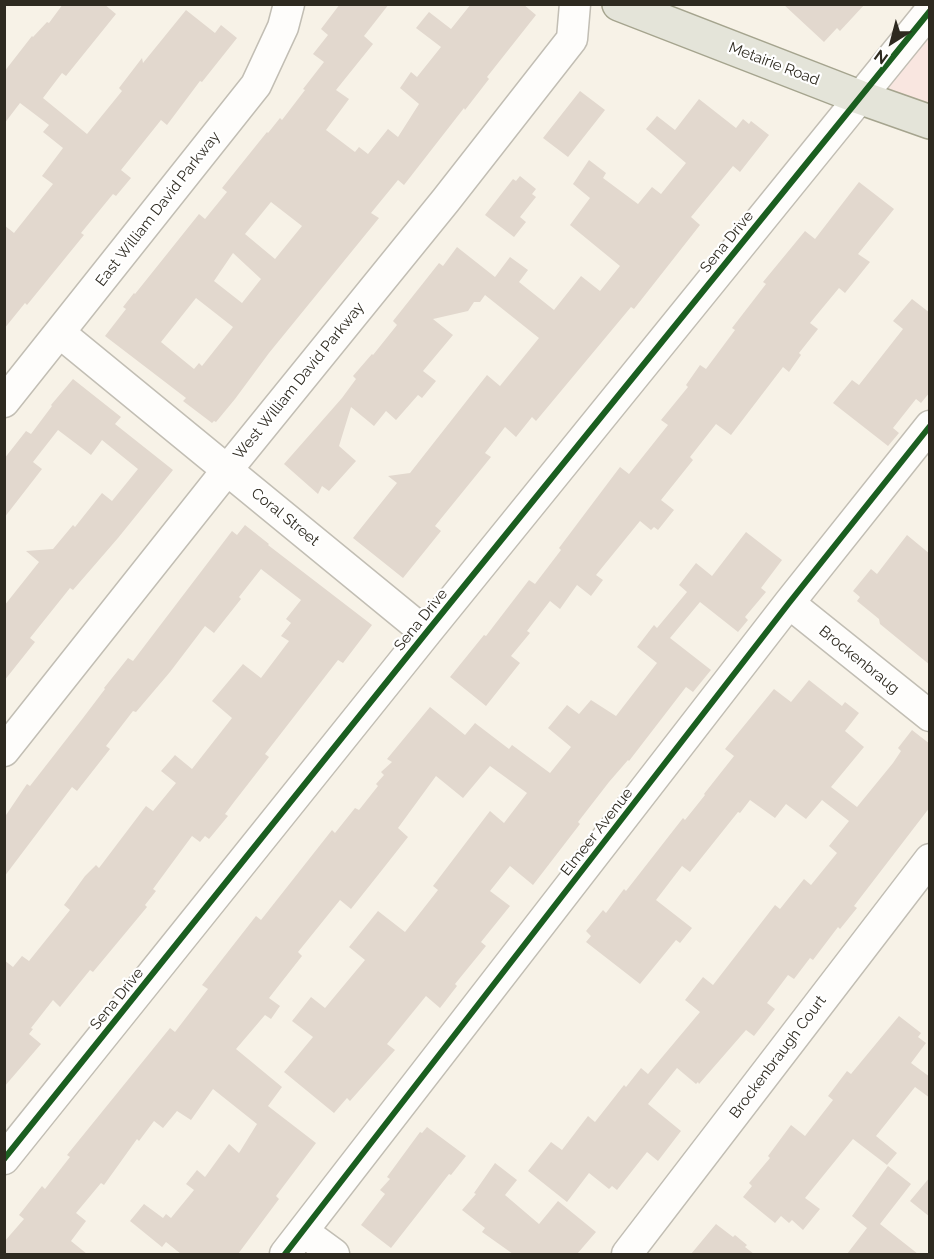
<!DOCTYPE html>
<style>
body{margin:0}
#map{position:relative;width:934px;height:1259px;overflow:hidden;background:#f7f2e7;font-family:Raleway,sans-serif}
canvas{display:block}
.frame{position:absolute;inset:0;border:6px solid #2e2a20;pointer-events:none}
.north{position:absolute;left:862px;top:12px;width:60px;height:60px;-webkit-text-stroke:4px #fff;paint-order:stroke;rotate:216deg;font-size:16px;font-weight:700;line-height:24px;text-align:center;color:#2e2a20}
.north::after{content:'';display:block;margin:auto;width:21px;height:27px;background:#2e2a20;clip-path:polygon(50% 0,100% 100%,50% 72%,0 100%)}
</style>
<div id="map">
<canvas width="934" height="1259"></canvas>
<div class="frame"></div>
<div class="north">N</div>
</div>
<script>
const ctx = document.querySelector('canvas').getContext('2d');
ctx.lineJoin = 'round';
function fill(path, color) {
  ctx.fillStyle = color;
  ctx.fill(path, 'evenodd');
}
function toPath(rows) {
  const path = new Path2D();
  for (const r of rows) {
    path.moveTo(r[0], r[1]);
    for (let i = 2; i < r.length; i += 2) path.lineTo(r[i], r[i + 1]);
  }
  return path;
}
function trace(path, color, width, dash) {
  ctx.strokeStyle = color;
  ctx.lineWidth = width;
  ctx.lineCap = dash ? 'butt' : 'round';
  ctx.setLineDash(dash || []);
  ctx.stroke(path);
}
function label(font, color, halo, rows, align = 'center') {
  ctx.font = font + ' Raleway,sans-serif';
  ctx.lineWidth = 4.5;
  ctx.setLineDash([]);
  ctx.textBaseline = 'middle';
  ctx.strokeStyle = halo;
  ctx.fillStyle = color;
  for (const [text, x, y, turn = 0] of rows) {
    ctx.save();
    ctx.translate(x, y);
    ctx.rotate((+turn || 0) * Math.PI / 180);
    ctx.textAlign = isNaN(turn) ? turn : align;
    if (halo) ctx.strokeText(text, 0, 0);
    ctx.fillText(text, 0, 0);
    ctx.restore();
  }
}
fill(toPath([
 [929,19,929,121,859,97]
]), '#f9e6e0');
fill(toPath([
 [63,4,104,4,116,14,66,76,62,73,43,98,87,134,122,91,119,88,142,58,143,63,186,10,215,33,221,25,237,38,202,82,200,81,167,125,161,120,121,170,131,178,116,196,113,194,81,233,84,235,27,305,25,303,4,329,4,225,14,233,53,184,42,176,63,148,43,132,49,125,20,103,4,124,4,72,32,36,33,37,47,22,49,23],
 [340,4,389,4,364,36,373,44,336,90,349,99,326,130,355,152,359,147,368,154,388,129,398,137,419,104,400,88,411,72,417,77,441,47,416,28,429,12,451,29,471,4,523,4,536,15,487,77,489,79,465,110,464,108,404,185,398,180,371,213,379,218,269,353,235,399,216,422,214,421,212,423,183,401,186,398,105,336,126,309,123,307,134,293,135,294,199,214,205,219,227,192,222,188,267,132,268,133,280,118,282,120,305,90,303,89,324,62,313,54,328,35,321,29],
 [271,202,302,226,275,259,245,234],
 [233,253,261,279,242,303,214,281],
 [196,298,233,327,202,366,199,363,194,369,161,342],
 [783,4,865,4,840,31,837,28,824,42],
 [580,91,605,110,568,157,543,138],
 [699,99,736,128,743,119,749,124,751,121,769,135,740,172,733,166,691,217,700,225,634,309,631,307,536,421,532,417,516,437,505,427,485,453,491,457,435,526,441,531,403,578,353,538,397,483,388,476,410,473,487,375,500,386,539,338,485,295,480,302,474,302,468,311,433,319,453,335,423,371,436,381,422,398,418,395,396,420,386,411,374,426,351,407,339,446,356,461,329,491,322,486,318,494,284,464,342,398,356,379,353,376,372,354,373,355,397,325,393,321,424,282,439,263,443,266,457,247,495,277,510,257,528,270,519,282,554,310,581,276,600,291,620,266,570,225,590,198,573,184,589,160,606,173,603,178,638,204,652,187,661,194,686,163,646,129,657,116,675,130],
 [520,176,536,189,532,194,536,197,520,217,526,222,514,237,485,215,513,179,516,181],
 [859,182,894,209,858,254,870,262,845,293,839,288,810,323,818,329,799,353,801,355,789,372,783,367,731,435,716,424,690,457,693,460,661,500,674,510,658,530,654,527,651,530,640,521,596,575,603,580,591,596,577,585,560,609,550,601,527,631,530,633,511,656,520,663,486,706,450,677,484,635,486,636,529,580,535,584,561,550,559,548,620,467,629,474,668,425,661,420,688,387,686,385,700,365,706,369,735,330,732,328,766,284,763,282,805,231,815,239],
 [912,299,930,313,930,392,921,403,916,399,893,428,899,433,888,446,833,403,852,380,859,385,903,329,893,321],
 [73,379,121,417,115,424,173,470,118,538,73,590,70,588,30,638,35,642,4,681,4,606,39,562,26,551,53,549,73,525,75,527,102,493,112,501,138,469,102,440,91,455,58,430,33,462,42,469,4,518,4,459,26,431,31,434,52,406,51,405],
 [245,525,269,544,268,545,372,625,343,663,338,660,265,754,269,757,234,802,225,814,228,816,209,839,205,836,200,842,192,836,153,889,156,891,145,905,147,907,93,972,90,970,60,1007,53,1000,31,1028,33,1029,29,1034,41,1044,4,1087,4,960,13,967,22,956,29,961,70,910,64,905,85,876,96,865,99,868,146,806,153,811,176,783,161,771,175,755,192,769,232,718,212,701,243,664,261,678,289,641,281,636,291,623,286,619,301,600,261,569,239,597,241,599,214,633,205,626,170,672,136,712,133,711,106,746,110,749,77,791,72,787,4,877,4,818,27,784,30,786,83,718,105,689,104,688,128,658,133,661,232,531,237,535],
 [746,532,782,560,761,588,766,592,745,617,748,620,738,632,700,602,670,638,711,670,693,692,686,687,629,761,628,760,609,782,578,822,580,824,533,885,510,866,490,891,510,906,481,942,486,946,455,984,457,986,440,1008,426,996,387,1044,395,1050,350,1101,347,1098,334,1113,284,1072,313,1037,292,1021,311,997,325,1008,365,960,349,947,378,911,405,932,438,890,433,886,490,811,504,823,527,793,490,766,463,798,436,776,398,828,408,837,382,870,351,909,340,900,298,952,302,956,269,998,280,1006,271,1019,265,1015,236,1049,282,1087,268,1106,316,1143,276,1196,279,1199,238,1254,181,1254,166,1242,162,1247,130,1221,144,1204,163,1218,166,1214,171,1218,194,1190,186,1184,197,1170,205,1177,229,1144,239,1153,257,1124,213,1089,191,1120,177,1111,163,1128,154,1121,139,1141,137,1139,104,1185,101,1183,76,1213,86,1221,71,1241,87,1254,4,1254,4,1242,24,1219,19,1215,42,1186,45,1189,70,1157,67,1155,170,1028,175,1032,208,989,202,985,256,916,261,920,332,830,335,833,355,808,359,810,378,786,376,784,384,775,381,772,392,762,387,759,430,707,465,735,475,723,509,749,512,745,550,773,571,747,548,728,567,705,579,714,591,700,616,716,657,663,637,647,654,625,657,628,687,592,679,585,696,563,712,576],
 [907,535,930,554,930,665,880,624,879,619,857,601,860,597,853,591,871,569,877,574],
 [809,680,842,706,845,702,859,713,845,731,864,747,831,787,857,807,893,763,901,751,898,748,912,730,930,744,930,807,854,906,857,908,840,929,838,927,813,960,810,958,794,979,788,975,767,1003,775,1009,754,1036,746,1030,699,1084,698,1082,696,1084,677,1068,648,1104,681,1131,658,1161,647,1152,617,1190,612,1186,609,1189,589,1173,567,1202,528,1171,551,1142,562,1150,588,1116,595,1122,624,1085,626,1087,641,1068,648,1074,700,1012,685,1000,703,977,713,985,775,905,780,909,804,879,811,885,837,853,829,846,849,821,822,800,806,819,786,804,775,818,750,800,740,813,738,812,690,872,682,866,656,900,692,928,680,943,676,940,640,984,586,942,591,936,586,931,603,910,606,913,624,889,626,891,683,818,685,820,705,795,704,794,734,756,725,749,774,689,791,702],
 [899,1016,921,1033,918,1037,926,1043,911,1063,930,1077,930,1098,915,1087,876,1136,897,1153,887,1165,853,1139,805,1198,820,1209,803,1230,792,1220,789,1223,781,1216,775,1223,743,1197,752,1186,749,1183,770,1158,768,1156,791,1125,805,1136,833,1100,828,1096,847,1071,851,1074],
 [427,1127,466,1156,451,1175,449,1174,391,1248,361,1225,385,1194,380,1190,390,1179,387,1177,420,1132,422,1133],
 [495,1163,517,1180,505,1195,539,1224,558,1201,596,1232,577,1254,513,1254,482,1232,485,1228,462,1210,476,1194,474,1193],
 [888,1166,911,1184,880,1224,918,1254,847,1254,867,1228,852,1216],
 [930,1177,930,1217,910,1201],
 [716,1224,733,1237,735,1235,747,1245,745,1247,754,1254,691,1254]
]), '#e2d8ce');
const minor = toPath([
 [60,333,426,633],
 [4,402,256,85,283,27,289,4],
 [789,603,930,716],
 [4,751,227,470,446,200,572,39,575,4],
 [4,1159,426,633,930,11],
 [304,1232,334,1254],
 [285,1254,789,603,930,426],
 [627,1254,930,859]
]);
const major = toPath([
 [619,4,859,97,930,122]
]);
trace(minor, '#c2beb4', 33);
trace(major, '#a5a48e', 36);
trace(minor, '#fefdfb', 30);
trace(major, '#e4e4d9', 33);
trace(toPath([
 [4,1159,426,633,930,11],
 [285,1254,789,603,930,426]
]), '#1b5e20', 6);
label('15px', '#2e2a20', '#fff', [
 ["Metairie Road",774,64,21],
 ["East William David Parkway",158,209,-52],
 ["Sena Drive",727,242,-51],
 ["West William David Parkway",299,381,-51],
 ["Coral Street",285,517,39],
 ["Sena Drive",421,620,-51],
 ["Brockenbraug",859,660,39],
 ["Elmeer Avenue",597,832,-52],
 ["Sena Drive",117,999,-51],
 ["Brockenbraugh Court",778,1057,-53]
]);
</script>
